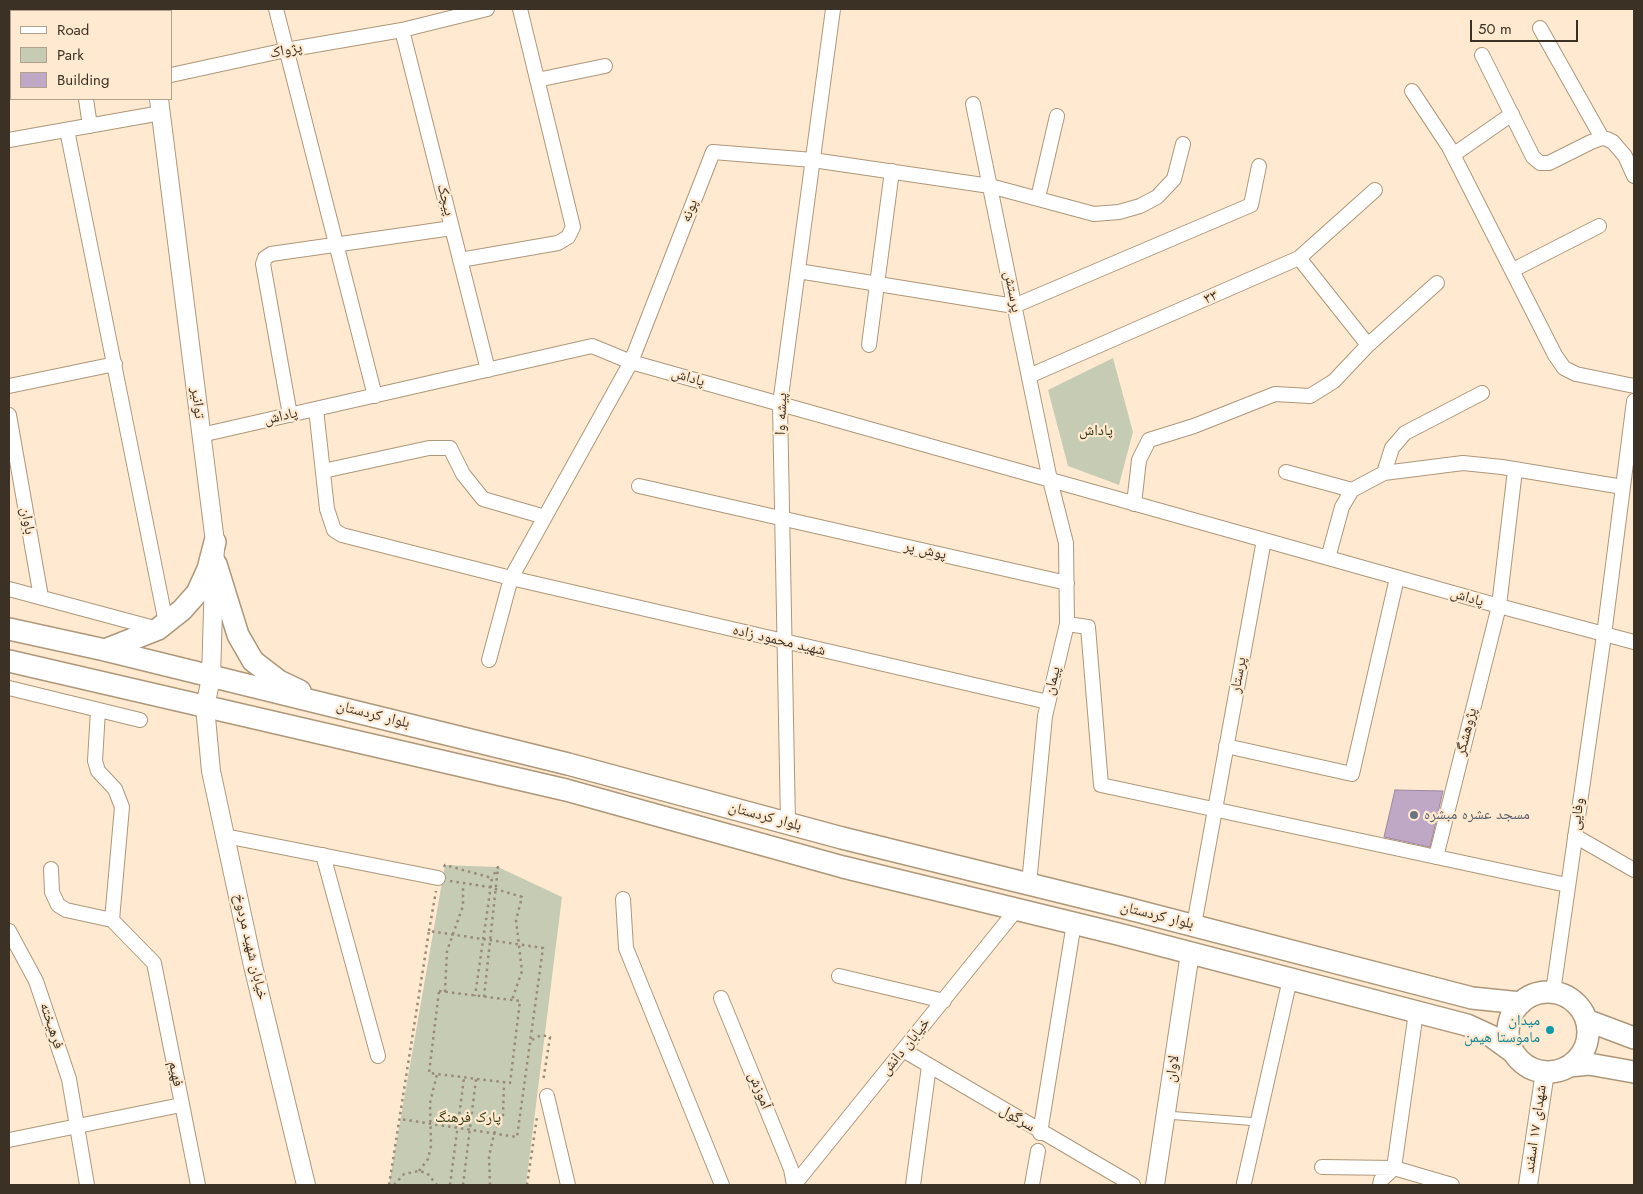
<!DOCTYPE html>
<meta charset="utf-8">
<style>
body{margin:0}
#map{position:relative;width:1643px;height:1194px;overflow:hidden;background:#ffead1;font-family:Jost,sans-serif}
canvas{display:block}
.frame{position:absolute;inset:0;border:10px solid #3b3225;pointer-events:none}
.legend{position:absolute;left:10px;top:10px;width:162px;height:90px;box-sizing:border-box;background:#ffead1;border:1px solid #b1a08c;margin:0;padding:6px 9px;list-style:none;font-size:15px;color:#3b3225}
.legend li{display:flex;align-items:center;gap:10px;height:25px}
.legend b{width:25px;border:1px solid #b1a08c}
.scale{position:absolute;left:1470px;top:20px;width:108px;height:22px;box-sizing:border-box;border:2px solid #3b3225;border-top:0;padding-left:6px;font-size:15px;line-height:18px;white-space:nowrap;color:#3b3225;-webkit-text-stroke:4px #ffead1;paint-order:stroke}
</style>
<div id="map">
<canvas width="1643" height="1194"></canvas>
<div class="frame"></div>
<ul class="legend">
<li><b style="height:6px;background:#fff"></b>Road</li>
<li><b style="height:14px;background:#c6ccb4"></b>Park</li>
<li><b style="height:14px;background:#bfa8c6"></b>Building</li>
</ul>
<div class="scale">50 m</div>
</div>
<script>
const ctx = document.querySelector('canvas').getContext('2d');
ctx.lineJoin = 'round';
function fill(path, color) {
  ctx.fillStyle = color;
  ctx.fill(path, 'evenodd');
}
function toPath(rows) {
  const path = new Path2D();
  for (const r of rows) {
    if (r.length === 3) {
      path.moveTo(r[0] + r[2], r[1]);
      path.arc(r[0], r[1], r[2], 0, 2 * Math.PI);
      continue;
    }
    path.moveTo(r[0], r[1]);
    for (let i = 2; i < r.length; i += 2) path.lineTo(r[i], r[i + 1]);
  }
  return path;
}
function trace(path, color, width, dash) {
  ctx.strokeStyle = color;
  ctx.lineWidth = width;
  ctx.lineCap = dash ? 'butt' : 'round';
  ctx.setLineDash(dash || []);
  ctx.stroke(path);
}
function label(font, color, halo, rows, align = 'center') {
  ctx.font = font + ' Jost,"Noto Naskh Arabic",sans-serif';
  ctx.lineWidth = 4.5;
  ctx.setLineDash([]);
  ctx.textBaseline = 'middle';
  ctx.strokeStyle = halo;
  ctx.fillStyle = color;
  for (const [text, x, y, turn = 0] of rows) {
    ctx.save();
    ctx.translate(x, y);
    ctx.rotate((+turn || 0) * Math.PI / 180);
    ctx.textAlign = isNaN(turn) ? turn : align;
    if (halo) ctx.strokeText(text, 0, 0);
    ctx.fillText(text, 0, 0);
    ctx.restore();
  }
}
fill(toPath([
 [1113,358,1133,432,1119,485,1068,466,1048,390],
 [445,865,498,867,562,897,526,1185,389,1185]
]), '#c6ccb4');
const building = toPath([
 [1395,790,1443,791,1430,847,1384,837,1395,790]
]);
fill(building, '#bfa8c6');
trace(building, '#9d86a3', 1);
const service = toPath([
 [1166,1115,1258,1122]
]);
const minor = toPath([
 [72,9,72,11],
 [276,9,375,396],
 [1540,28,1602,138],
 [402,30,488,370],
 [1482,55,1533,157,1540,163,1549,163,1591,142,1602,138,1607,139,1613,142,1625,156,1634,176],
 [171,75,286,50,402,30,487,9],
 [537,80,605,66],
 [1412,91,1449,147,1555,355,1564,368,1576,374,1634,386],
 [86,99,90,126],
 [973,104,1050,480,1066,543,1067,624,1045,716,1029,884],
 [67,130,166,623],
 [9,140,161,113],
 [1453,155,1512,114],
 [1038,198,1057,116],
 [1299,258,1368,345],
 [460,260,558,243,568,237,573,227,520,9],
 [1513,270,1599,226],
 [798,271,1014,306,1251,205,1259,166],
 [869,345,892,171],
 [1029,376,1299,258,1375,190],
 [9,386,115,364],
 [316,409,327,509,334,530,342,535,511,578,1048,702],
 [9,415,41,597],
 [290,415,263,264,265,258,271,254,452,228],
 [201,435,592,346,631,362,1499,606,1634,642],
 [323,471,429,448,450,448,463,474,483,499,545,517],
 [1286,472,1352,490],
 [1384,473,1392,448,1405,433,1482,393],
 [639,486,1067,583],
 [1134,504,1139,460,1149,440,1194,426,1275,394,1310,396,1334,381,1368,345,1437,283],
 [1328,558,1342,507,1352,490,1384,473,1463,463,1502,467,1623,487],
 [9,589,158,629],
 [1067,624,1088,627,1101,785,1567,885],
 [489,660,511,578,631,362,713,152,813,160,990,186,1094,214,1119,212,1140,206,1157,197,1174,179,1183,144],
 [9,688,140,720],
 [98,710,95,761,98,771,115,789,122,807,112,920,154,963,198,1185],
 [1226,746,1352,774,1397,578],
 [788,823,780,404,833,9],
 [225,836,438,878],
 [1575,836,1634,870],
 [323,855,378,1056],
 [1436,857,1499,606,1515,470],
 [51,869,52,892,58,905,66,910,112,920],
 [623,899,626,948,722,1185],
 [1194,925,1264,540],
 [9,931,36,981,69,1079,87,1185],
 [839,976,944,1001],
 [1553,992,1604,635,1634,401],
 [721,998,791,1169,794,1185],
 [903,1050,1133,1185],
 [547,1096,568,1185],
 [1040,1133,1074,923],
 [9,1140,181,1105],
 [1322,1167,1394,1168,1452,1185],
 [1244,1183,1290,979],
 [794,1185,1017,909],
 [913,1185,929,1066],
 [1032,1185,1038,1151],
 [1380,1185,1381,1180,1394,1168,1416,1012]
]);
const tertiary = toPath([
 [145,9,145,11],
 [159,99,215,542,211,678,205,707,211,771,253,966,306,1185],
 [1155,1185,1190,953],
 [1528,1185,1545,1072]
]);
const primary = toPath([
 [216,564,238,635,253,661,279,681,300,691],
 [9,629,105,650,568,764,842,838,1122,907,1472,998,1521,1003],
 [105,650,158,629,182,610,197,593,208,569,215,542],
 [9,661,566,790,843,867,1118,934,1467,1025,1491,1036,1513,1052],
 [1548,1032,40],
 [1586,1020,1634,1038],
 [1569,1066,1589,1064,1634,1072]
]);
trace(service, '#ae9779', 9);
trace(minor, '#ae9779', 16);
trace(tertiary, '#ae9779', 20);
trace(primary, '#ae9779', 24);
trace(toPath([
 [444,867,445,865,492,878,475,996],
 [450,881,489,887,522,897,516,920,522,971,512,1000],
 [429,931,436,891],
 [439,991,520,1001,510,1083,429,1073,439,991],
 [445,992,447,951,463,906,463,885],
 [484,997,498,867,492,878],
 [532,1040,541,1035,550,1037,543,1082],
 [419,1171,428,1159,431,1146,430,1103,437,1074],
 [389,1185,429,931,543,948,517,1137,400,1119],
 [394,1185,404,1174,419,1171,427,1173,437,1185],
 [450,1185,464,1078],
 [463,1185,476,1079],
 [490,1185,489,1156,494,1134,503,1115,504,1083],
 [527,1185,537,1117]
]), '#998a77', 2.5, [2.5, 4]);
trace(service, '#fff', 7);
trace(minor, '#fff', 14);
trace(tertiary, '#fff', 18);
trace(primary, '#fff', 21);
for (const [x, y, r, color] of [
 [1414,815,5,"#6b7280"],
 [1550,1030,5,"#0f9aa8"]
]) {
  const dot = new Path2D();
  dot.arc(x, y, r, 0, 2 * Math.PI);
  ctx.fillStyle = color;
  ctx.fill(dot);
  trace(dot, '#ffead1', 2);
}
label('15px', '#3b3225', '#ffead1', [
 ["پژواک",286,51,-11],
 ["پیچک",445,200,76],
 ["پونه",690,211,-69],
 ["پرستش",1012,292,79],
 ["۳۳",1211,298,-23],
 ["پاداش",688,378,16],
 ["توانیر",197,403,83],
 ["پیشه وا",782,414,-88],
 ["پاداش",281,417,-13],
 ["باوان",27,521,80],
 ["پوش پر",925,551,12],
 ["پاداش",1467,598,16],
 ["شهید محمود زاده",779,641,13],
 ["پرستار",1239,675,-80],
 ["پیمان",1053,681,-76],
 ["بلوار کردستان",373,715,14],
 ["پژوهشگر",1467,732,-76],
 ["وفایی",1578,814,-82],
 ["بلوار کردستان",765,817,15],
 ["بلوار کردستان",1157,916,14],
 ["خیابان شهید مردوخ",250,947,77],
 ["فرهیخته",51,1026,72],
 ["خیابان دانش",906,1047,-51],
 ["لاوان",1173,1069,-82],
 ["فهیم",175,1074,79],
 ["آموزش",759,1091,68],
 ["سرگول",1017,1119,31],
 ["شهدای ۱۷ اسفند",1536,1129,-82]
]);
label('15px', '#2f370d', '#ffead1', [
 ["پاداش",1096,431],
 ["پارک فرهنگ",468,1118]
]);
label('15px', '#5b616d', '#ffead1', [
 ["مسجد عشره مبشره",1424,815]
], 'left');
label('15px', '#0d838f', '#ffead1', [
 ["میدان",1540,1021],
 ["ماموستا هیمن",1540,1038]
], 'right');
</script>
